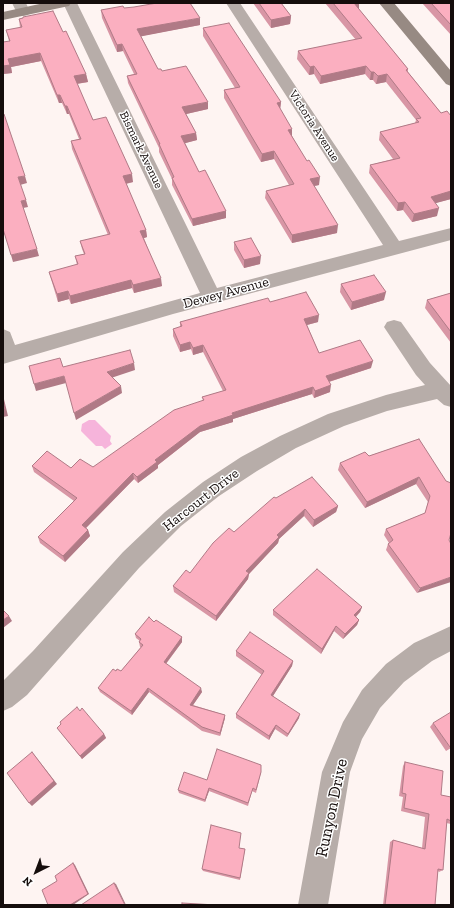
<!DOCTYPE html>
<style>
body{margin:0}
#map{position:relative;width:454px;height:908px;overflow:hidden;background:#fef4f2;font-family:"Zilla Slab",serif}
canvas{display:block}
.frame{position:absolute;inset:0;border:4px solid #150d0c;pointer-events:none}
.north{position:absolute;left:16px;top:852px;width:40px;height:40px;-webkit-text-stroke:3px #fff;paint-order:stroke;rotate:222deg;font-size:11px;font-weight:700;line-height:16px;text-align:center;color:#150d0c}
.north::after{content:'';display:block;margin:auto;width:14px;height:18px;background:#150d0c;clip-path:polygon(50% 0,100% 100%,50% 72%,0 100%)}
</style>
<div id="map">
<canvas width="454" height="908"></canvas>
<div class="frame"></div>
<div class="north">N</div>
</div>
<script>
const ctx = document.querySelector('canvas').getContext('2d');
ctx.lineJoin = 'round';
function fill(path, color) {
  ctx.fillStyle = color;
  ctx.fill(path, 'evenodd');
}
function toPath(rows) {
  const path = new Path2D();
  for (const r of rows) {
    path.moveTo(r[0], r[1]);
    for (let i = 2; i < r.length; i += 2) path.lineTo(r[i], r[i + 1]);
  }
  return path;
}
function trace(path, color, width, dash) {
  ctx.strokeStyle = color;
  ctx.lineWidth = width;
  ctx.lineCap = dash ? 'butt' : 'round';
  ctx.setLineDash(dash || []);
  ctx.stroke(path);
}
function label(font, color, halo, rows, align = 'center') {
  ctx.font = font + ' "Zilla Slab",serif';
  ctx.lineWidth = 3;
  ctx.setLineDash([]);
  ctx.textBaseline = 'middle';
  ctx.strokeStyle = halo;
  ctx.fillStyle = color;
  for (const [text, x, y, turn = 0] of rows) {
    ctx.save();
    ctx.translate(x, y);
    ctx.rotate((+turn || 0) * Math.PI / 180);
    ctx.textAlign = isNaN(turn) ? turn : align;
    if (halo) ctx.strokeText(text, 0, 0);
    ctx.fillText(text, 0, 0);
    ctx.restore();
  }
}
fill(toPath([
 [89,420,95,420,111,436,110,441,112,444,105,449,102,446,96,446,81,431,82,424]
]), '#f6b4db');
fill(toPath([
 [12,3,26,3,30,12,28,15,23,16,18,15,12,3],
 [63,3,77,3,217,288,383,245,226,3,240,3,399,241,451,228,451,240,173,314,3,364,3,329,10,332,15,345,200,293,63,3],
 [394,320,401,322,430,363,451,386,451,407,444,405,437,399,387,411,344,426,296,448,257,471,219,496,181,526,139,568,27,695,12,707,3,711,3,681,33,651,123,552,165,512,203,482,241,457,280,436,328,414,386,395,425,385,416,375,384,327,387,322,394,320],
 [451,626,451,651,432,661,404,682,380,708,362,739,350,772,328,905,298,905,322,772,343,722,362,690,386,664,414,643,451,626]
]), '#b7ada9');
fill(toPath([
 [44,3,71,3,69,6,3,20,3,12,44,3],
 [379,3,394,3,451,71,451,86,446,84,379,3]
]), '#978a83');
fill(toPath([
 [253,3,281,3,291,16,290,24,271,28],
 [325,3,359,3,359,8,358,8,408,69,408,72,441,113,451,116,451,199,435,203,437,216,412,222,403,210,397,211,369,173,370,165,393,159,379,140,380,132,415,123,416,120,386,82,376,84,373,80,370,80,365,74,320,84,314,74,309,75,297,59,298,51,356,40],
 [422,3,451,3,451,35],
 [124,8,200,25,141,36,158,69,162,71,208,109,186,114,196,133,197,140,185,143,199,172,226,211,226,218,193,226,172,185,172,179,159,152,159,148,128,83,127,76,134,74,123,51,117,52,102,18,101,10],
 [19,19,63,32,86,74,88,82,77,84,93,120,133,182,126,184,146,230,147,237,144,238,162,286,134,293,132,288,71,304,69,299,58,302,51,279,49,272,77,265,75,256,84,254,82,249,80,241,108,235,72,149,71,141,79,139,69,114,67,114,62,103,59,103,41,61,11,67,12,73,3,74,9,41,6,30,20,28],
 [203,28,281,102,280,109,292,136,319,185,314,186,337,233,292,243,265,198,266,191,289,185,274,159,261,162,224,98,224,90,235,88,203,36],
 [234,242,260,264,244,268,234,250],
 [341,284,384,300,351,310,340,292],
 [451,293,451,343,425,308,427,300],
 [270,302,318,322,307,325,319,353,371,368,329,382,330,392,314,398,312,394,233,419,233,422,200,432,158,465,158,468,138,483,134,479,86,528,88,530,90,536,65,562,40,543,38,537,74,501,34,472,32,466,71,468,93,467,203,401,202,397,223,391,203,352,193,355,191,349,180,352,173,336,173,329,180,327,180,322],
 [419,439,451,533,417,593,386,550,388,544,389,543,384,535,386,529,425,513,428,502,416,484,365,508,338,470,340,463,369,456],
 [276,498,338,506,336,512,313,527,304,516,279,539,278,543,249,574,248,579,216,621,174,592,173,586,190,573,234,532],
 [362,607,360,612,356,617,359,620,357,625,343,639,334,631,321,654,273,615,273,610],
 [154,622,182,637,182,642,166,664,202,692,193,705,225,715,225,718,220,736,202,731,149,692,132,715,100,692,98,688,116,671,121,671,141,647,140,647,139,642,140,641,136,638,135,634],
 [236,651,293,661,292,666,273,696,299,718,287,737,275,729,269,740,236,718,236,714,262,675,236,656],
 [80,711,104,734,106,738,82,759,57,728],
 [433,723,451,748,446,751,430,727],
 [405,762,441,795,451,797,451,824,446,823,443,870,439,872,438,871,435,905,383,905,390,842,393,840,422,848,425,817,401,811,403,797,399,796,403,766],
 [261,772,256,793,252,791,248,806,209,791,205,802,179,793,178,790,207,780],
 [239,848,245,849,240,880,203,871,202,869]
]), '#d896a5');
fill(toPath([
 [352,3,359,3,359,8,352,9],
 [291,16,290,24,271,28,271,20],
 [200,18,200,25,138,37,137,29],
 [122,44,123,51,117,52,117,45],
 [40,53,41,61,11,67,12,73,3,74,3,66,8,59],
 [314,66,314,74,309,75,310,67],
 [366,66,365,74,320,84,321,76],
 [371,72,374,72,373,80,370,80],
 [86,74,88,82,75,84,74,76],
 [387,74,386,82,376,84,378,76],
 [57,95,60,95,62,103,59,103],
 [208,102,208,109,182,115,182,107],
 [281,102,280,110,277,103],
 [65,106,67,106,69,114,67,114],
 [292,129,292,137,288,130],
 [196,133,197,140,182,144,181,136],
 [274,151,274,159,261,162,262,154],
 [132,174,133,182,124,184,123,176],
 [25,176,27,183,20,185,18,177],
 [320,177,319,185,309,187,310,179],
 [451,191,451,199,429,205,431,197],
 [26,200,28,207,23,208,21,201],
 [405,202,403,210,397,211,398,203],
 [439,208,437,216,412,222,414,214],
 [226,211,226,218,193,226,192,219],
 [338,225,337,233,292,243,292,235],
 [146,230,147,237,141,239,140,231],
 [37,249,39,256,13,262,11,255],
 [261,256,260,264,244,268,244,260],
 [161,278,162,286,134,293,133,285],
 [131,280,132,288,71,304,70,296],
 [68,291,69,299,58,302,57,294],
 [386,292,384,300,351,310,352,302],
 [319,315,318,322,303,326,304,319],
 [190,342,191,349,180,352,180,345],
 [203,345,203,352,193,355,193,348],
 [373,361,371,368,325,383,326,376],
 [134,363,135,370,108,379,107,372],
 [64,376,66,383,36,391,34,384],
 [331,385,330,392,314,398,315,391],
 [121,386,122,393,76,420,74,413],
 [313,387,312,394,233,419,233,422,200,432,158,465,158,468,138,483,137,477,155,460,200,426,232,413],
 [3,395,8,416,3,417],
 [133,473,134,479,83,531,82,525],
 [419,477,416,484,365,508,367,502],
 [338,506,336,512,313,527,314,520],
 [305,509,304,516,279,539,278,543,249,574,248,579,216,621,216,616,246,571,277,535],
 [88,530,90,536,65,562,63,556],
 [451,577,451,582,417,593,420,588],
 [362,607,360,612,352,620,354,615],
 [9,616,12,621,3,628,3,620],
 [359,620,357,625,343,639,345,634],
 [336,626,334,631,321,654,322,649],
 [182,637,182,642,164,666,164,662],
 [293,661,292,666,271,699,271,695],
 [148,688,149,692,132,715,131,711],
 [201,688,202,692,191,708,190,705],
 [300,714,299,718,287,737,288,734],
 [225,715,225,718,220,736,220,733],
 [276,725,275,729,269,740,269,736],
 [104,734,106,738,82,759,80,756],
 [32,752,57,784,32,806,29,803],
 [209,788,209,791,205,802,205,800],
 [73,863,75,865,89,894,73,905,70,905],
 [114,883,116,884,126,905,125,905]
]), '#b07a86');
const building = toPath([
 [157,3,190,3,200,18,137,29,158,69,161,69,162,71,186,66,208,102,182,107,196,133,181,136,199,172,205,170,226,211,192,219,172,178,174,177,159,144,160,144,127,76,137,74,122,44,117,45,101,10,123,6,124,8,134,7,157,3],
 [259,3,281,3,291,16,271,20,259,3],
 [333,3,354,3,408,69,406,70,441,113,447,111,451,116,451,191,431,197,439,208,414,214,405,202,398,203,370,165,400,158,380,132,419,122,416,119,421,118,387,74,378,76,374,72,371,72,366,66,321,76,314,66,310,67,298,51,362,38,333,3],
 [431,3,451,3,451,25,431,3],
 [53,11,63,32,66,31,86,74,74,76,93,120,106,117,132,174,123,176,146,230,140,231,161,278,133,285,131,280,70,296,68,291,57,294,49,272,78,264,75,256,85,254,80,241,110,234,71,141,81,139,67,106,65,106,60,95,57,95,40,53,8,59,10,65,3,66,3,42,10,41,6,30,22,27,19,19,23,18,23,17,53,11],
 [229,23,281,102,277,103,292,129,288,130,307,161,309,160,320,177,310,179,338,225,292,235,266,191,294,184,274,151,262,154,224,90,240,87,203,28,229,23],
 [3,114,4,114,25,176,18,177,26,200,21,201,37,249,11,255,3,229,3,114],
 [251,238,261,256,244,260,234,242,251,238],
 [374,275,386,292,352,302,341,284,374,275],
 [306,292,319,315,304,319,319,353,360,340,373,361,326,376,331,385,315,391,313,387,232,413,233,415,200,426,155,460,157,462,137,477,133,473,82,525,88,530,63,556,38,537,77,498,32,466,47,451,71,468,80,459,93,467,174,410,204,400,202,397,226,390,203,345,193,348,190,342,180,345,173,329,182,326,180,322,268,298,270,302,306,292],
 [451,293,451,332,427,300,451,293],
 [130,350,134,363,107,372,121,386,74,413,64,376,34,384,29,366,60,358,63,367,130,350],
 [3,399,5,409,3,409,3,399],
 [419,439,446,481,451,483,451,533,449,540,451,544,451,577,420,588,388,544,393,540,386,529,425,513,430,496,419,477,367,502,340,463,365,452,369,456,419,439],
 [312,477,338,506,314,520,305,509,277,535,279,537,246,571,249,573,216,616,173,586,186,570,190,573,213,543,229,528,234,532,274,497,276,498,312,477],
 [317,569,362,607,354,615,359,620,345,634,336,626,322,649,273,610,317,569],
 [3,610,9,616,3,620,3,610],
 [149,617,154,622,156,620,182,637,164,662,201,688,190,705,225,715,220,733,202,727,148,688,131,711,98,688,113,669,116,671,117,669,121,671,143,645,139,642,141,639,135,634,149,617],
 [250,632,293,661,271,695,300,714,288,734,276,725,269,736,236,714,264,671,236,651,250,632],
 [77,707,80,711,82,708,104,734,80,756,57,728,61,724,60,722,77,707],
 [451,712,451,746,450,747,433,723,451,712],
 [217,749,261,765,261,772,256,790,253,788,248,803,209,788,205,800,178,790,184,772,207,780,217,749],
 [32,752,54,781,29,803,7,773,32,752],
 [405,762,443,771,441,795,451,797,451,821,447,819,443,870,438,869,435,905,385,905,393,840,425,849,429,814,404,808,406,794,402,793,405,762],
 [211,825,241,833,239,848,245,849,240,878,202,869,211,825],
 [73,863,88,894,70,905,48,905,42,890,57,881,55,876,73,863],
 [114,883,125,905,81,905,114,883],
 [182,903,216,905,182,905,182,903]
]);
fill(building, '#fbafc0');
trace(building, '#b07a86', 1);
label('12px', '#150d0c', '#fff', [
 ["Victoria Avenue",314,126,57],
 ["Bismark Avenue",141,150,64]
]);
label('14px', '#150d0c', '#fff', [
 ["Dewey Avenue",226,293,-15],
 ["Harcourt Drive",201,500,-38]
]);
label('17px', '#150d0c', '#fff', [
 ["Runyon Drive",332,808,-78]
]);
</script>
